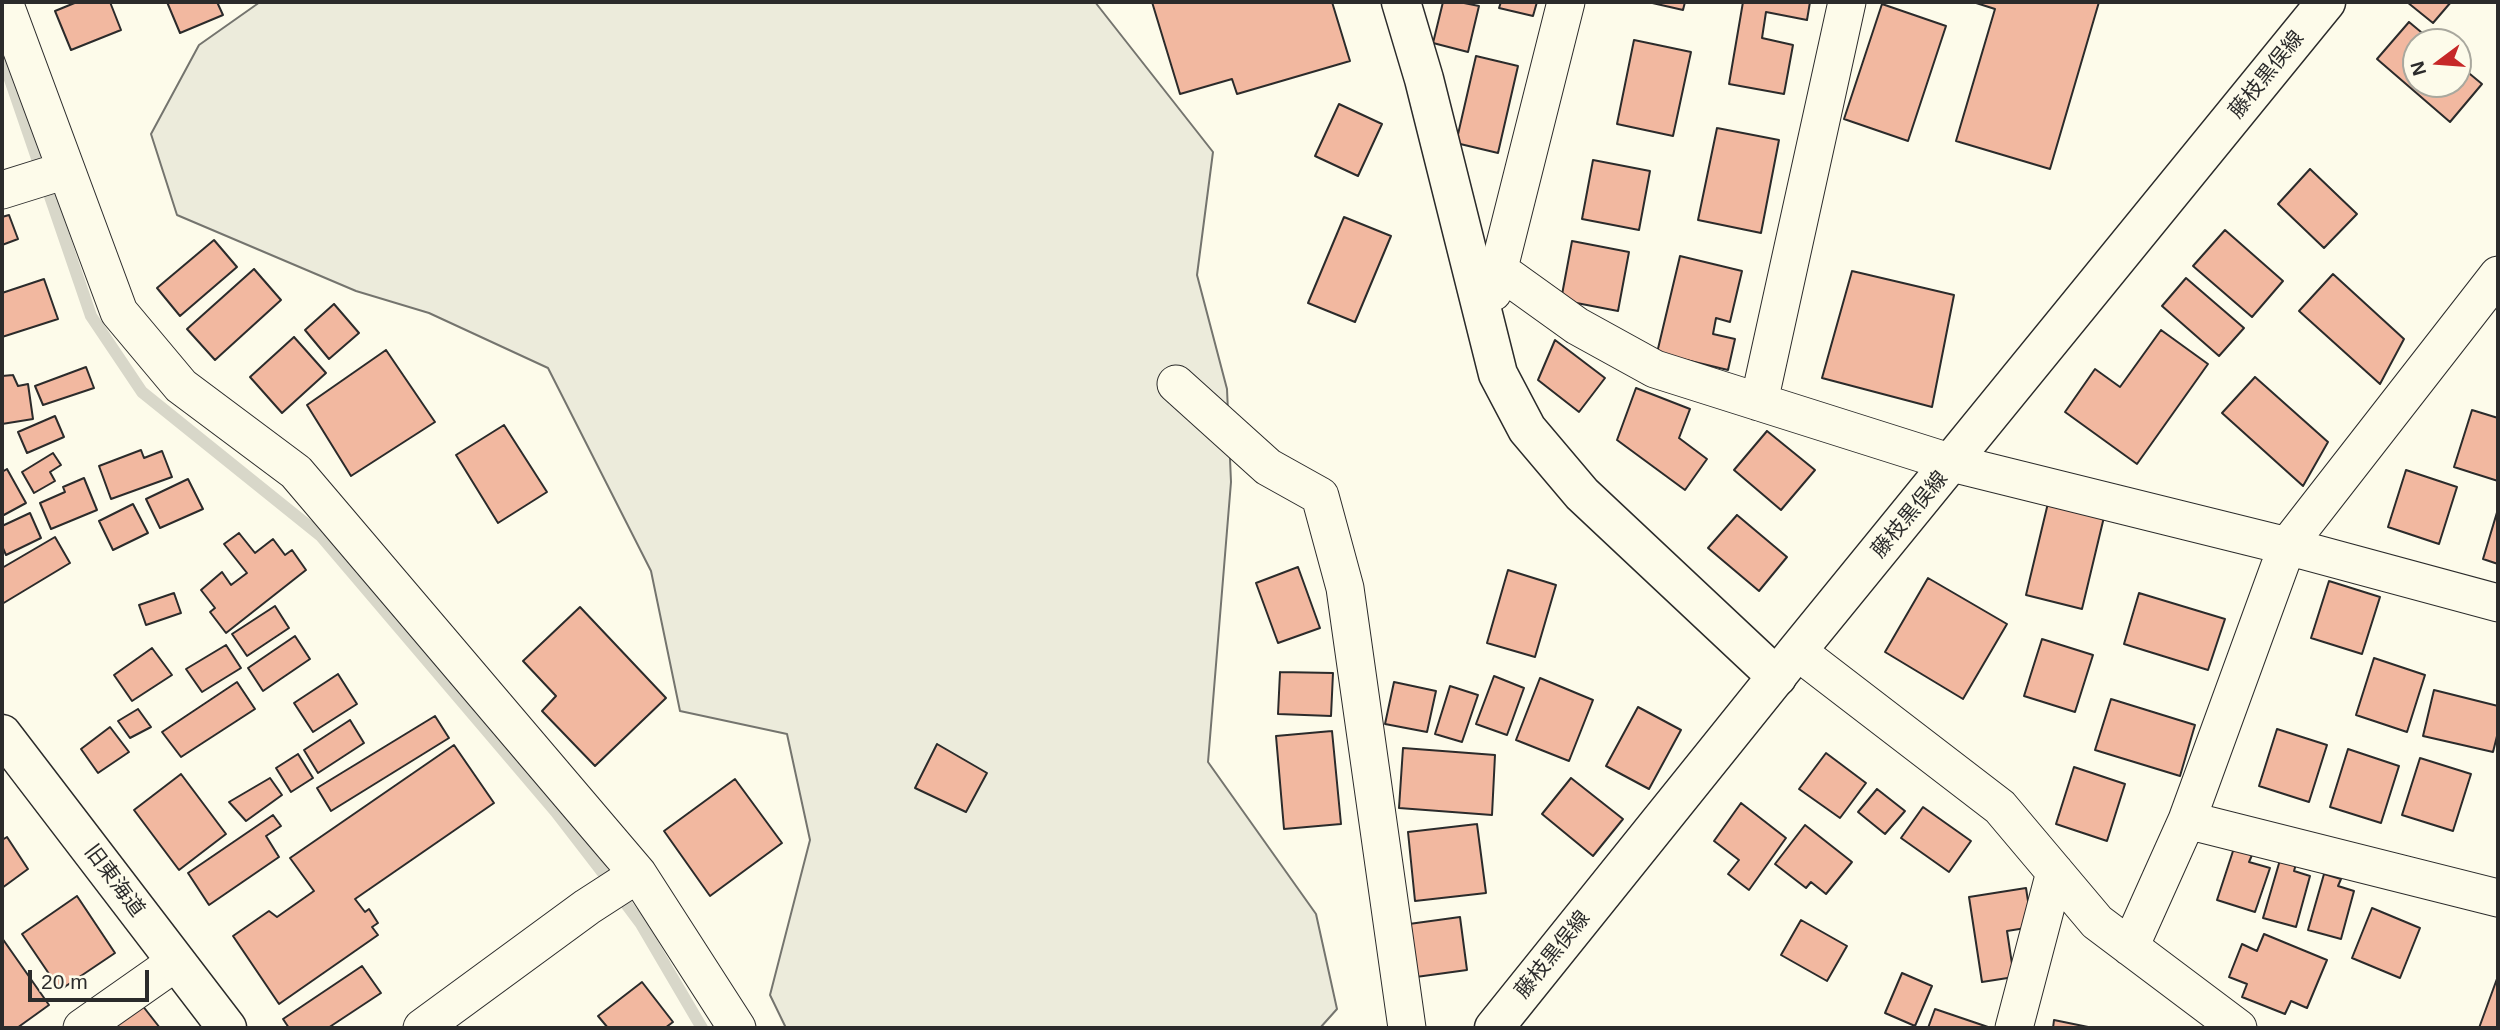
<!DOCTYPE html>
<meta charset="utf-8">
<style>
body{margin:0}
#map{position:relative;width:2500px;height:1030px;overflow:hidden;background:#fdfbea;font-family:Helvetica,sans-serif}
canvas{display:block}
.frame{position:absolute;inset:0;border:4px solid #2b2b2b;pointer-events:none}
.north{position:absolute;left:2402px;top:28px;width:70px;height:70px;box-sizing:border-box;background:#fdfbea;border:2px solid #a9a89e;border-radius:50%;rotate:254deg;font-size:19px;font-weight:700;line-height:28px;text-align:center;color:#2b2b2b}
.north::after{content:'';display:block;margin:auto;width:24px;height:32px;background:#c62828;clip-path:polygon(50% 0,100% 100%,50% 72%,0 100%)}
.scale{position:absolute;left:28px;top:970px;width:121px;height:32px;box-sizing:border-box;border:4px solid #2b2b2b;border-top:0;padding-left:9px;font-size:21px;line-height:24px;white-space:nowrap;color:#2b2b2b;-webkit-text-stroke:5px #fdfbea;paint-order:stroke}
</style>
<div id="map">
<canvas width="2500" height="1030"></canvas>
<div class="frame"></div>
<div class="north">N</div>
<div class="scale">20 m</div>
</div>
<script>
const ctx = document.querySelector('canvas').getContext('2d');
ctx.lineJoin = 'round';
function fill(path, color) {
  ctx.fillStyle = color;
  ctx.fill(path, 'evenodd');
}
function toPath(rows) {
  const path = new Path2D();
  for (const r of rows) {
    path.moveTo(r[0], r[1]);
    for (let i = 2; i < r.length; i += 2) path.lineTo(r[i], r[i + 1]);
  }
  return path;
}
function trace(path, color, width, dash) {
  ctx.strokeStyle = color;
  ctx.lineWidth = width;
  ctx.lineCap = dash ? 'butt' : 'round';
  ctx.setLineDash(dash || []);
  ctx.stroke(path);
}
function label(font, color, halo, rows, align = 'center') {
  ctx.font = font + ' Helvetica,"Noto Sans JP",sans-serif';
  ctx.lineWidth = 5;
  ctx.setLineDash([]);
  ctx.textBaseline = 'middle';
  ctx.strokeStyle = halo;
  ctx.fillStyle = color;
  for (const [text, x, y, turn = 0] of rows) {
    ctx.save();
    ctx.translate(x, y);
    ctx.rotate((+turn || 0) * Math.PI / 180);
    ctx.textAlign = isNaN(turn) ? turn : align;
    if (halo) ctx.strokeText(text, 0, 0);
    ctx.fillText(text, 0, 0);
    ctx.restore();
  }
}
const green = toPath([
 [260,2,1095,2,1213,152,1197,275,1227,389,1231,482,1208,762,1316,914,1337,1009,1320,1028,786,1028,770,995,810,840,787,734,680,711,651,571,548,368,429,313,356,291,177,215,151,134,199,45,260,2]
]);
fill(green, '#ecebdb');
trace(green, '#74746e', 2);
trace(toPath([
 [2,56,91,316,142,392,321,536,556,812,600,869,641,924,702,1028]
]), '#d8d7c9', 12);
const building = toPath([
 [77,2,110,2,121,30,71,50,55,11,77,2],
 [167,2,217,2,223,15,180,33,167,2],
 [1152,2,1332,2,1350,61,1237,94,1232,79,1180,94,1152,2],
 [1443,2,1459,2,1479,6,1468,52,1433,43,1443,2],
 [1501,2,1537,2,1533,16,1499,8,1501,2],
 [1648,2,1685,2,1683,10,1648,2],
 [1743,2,1810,2,1807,20,1766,12,1762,38,1793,45,1784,94,1729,84,1743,2],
 [1973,2,2099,2,2050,169,1956,141,1995,9,1973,2],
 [2407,2,2451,2,2433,23,2407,2],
 [1882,4,1946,26,1908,141,1844,119,1882,4],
 [2409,22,2433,42,2416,42,2416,84,2458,84,2458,64,2482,84,2450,122,2377,59,2409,22],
 [1634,40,1691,52,1673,136,1617,124,1634,40],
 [1476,56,1518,66,1498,153,1456,143,1476,56],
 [1339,104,1382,124,1358,176,1315,156,1339,104],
 [1717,128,1779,140,1761,233,1698,220,1717,128],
 [1593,160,1650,171,1639,230,1582,219,1593,160],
 [2310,169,2357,214,2324,248,2278,204,2310,169],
 [9,215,18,239,2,245,2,217,9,215],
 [1344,217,1391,236,1355,322,1308,303,1344,217],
 [2225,230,2283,281,2252,317,2193,266,2225,230],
 [214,240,237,267,180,316,157,288,214,240],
 [1572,241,1629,252,1618,311,1561,300,1572,241],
 [1680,256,1742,271,1730,322,1716,318,1713,334,1735,339,1728,370,1657,353,1680,256],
 [254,269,281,300,215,360,187,329,254,269],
 [1852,271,1954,295,1932,407,1822,378,1852,271],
 [2333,274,2404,339,2380,384,2299,311,2333,274],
 [2186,278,2244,328,2219,356,2162,306,2186,278],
 [44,279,58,319,2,337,2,293,44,279],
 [334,304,359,333,329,359,305,330,334,304],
 [2161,330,2208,364,2137,464,2065,412,2095,369,2120,387,2161,330],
 [294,337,326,373,282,413,250,377,294,337],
 [1555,340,1605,378,1579,412,1538,380,1555,340],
 [386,350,435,422,351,476,307,405,386,350],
 [86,367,94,388,43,405,35,386,86,367],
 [13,375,18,386,28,384,33,419,2,424,2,376,13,375],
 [2255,377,2328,442,2303,486,2222,413,2255,377],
 [1636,388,1690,409,1679,438,1707,459,1685,490,1617,440,1636,388],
 [2472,410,2498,418,2498,481,2454,467,2472,410],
 [55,416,64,437,27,453,18,432,55,416],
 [504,425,547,492,498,523,456,455,504,425],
 [1767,431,1815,470,1781,510,1734,470,1767,431],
 [141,450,144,458,162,451,172,477,111,499,99,466,141,450],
 [53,453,61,465,50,472,55,481,34,493,22,472,53,453],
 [7,469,26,503,2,516,2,472,7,469],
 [2406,470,2457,487,2439,544,2388,527,2406,470],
 [84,478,97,510,51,529,40,503,65,492,63,487,84,478],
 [188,479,203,509,160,528,146,499,188,479],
 [2048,503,2104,517,2082,609,2026,595,2048,503],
 [133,504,148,533,113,550,99,521,133,504],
 [2498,509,2498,564,2483,559,2498,509],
 [30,513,41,538,6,555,2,546,2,526,30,513],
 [1737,515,1787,557,1759,591,1708,548,1737,515],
 [239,533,255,553,273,539,285,555,292,550,306,570,226,633,210,612,215,608,201,590,222,572,231,585,247,573,224,544,239,533],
 [55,537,70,563,2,604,2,568,55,537],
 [1298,567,1320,628,1278,643,1256,583,1298,567],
 [1508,570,1556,585,1535,657,1487,643,1508,570],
 [1928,578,2007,624,1963,699,1885,652,1928,578],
 [2329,581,2380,597,2362,654,2311,638,2329,581],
 [174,593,181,613,146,625,139,605,174,593],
 [2139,593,2225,619,2208,670,2124,644,2139,593],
 [275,606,289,628,247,656,232,634,275,606],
 [580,607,666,698,595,766,542,711,556,696,523,661,580,607],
 [295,636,310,659,263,691,248,668,295,636],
 [2042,639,2093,655,2075,712,2024,696,2042,639],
 [226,645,241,668,202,692,186,669,226,645],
 [152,648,172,675,132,701,114,675,152,648],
 [2374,658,2425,675,2407,732,2356,715,2374,658],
 [1280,672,1333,673,1331,716,1278,714,1280,672],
 [338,674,357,704,313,732,294,703,338,674],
 [1494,676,1524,688,1507,735,1476,724,1494,676],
 [1540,678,1593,700,1569,761,1516,740,1540,678],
 [237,682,255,709,181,757,162,732,237,682],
 [1394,682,1436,691,1427,732,1385,724,1394,682],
 [1450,686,1478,695,1462,742,1435,734,1450,686],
 [2434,690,2498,706,2498,732,2493,752,2423,736,2434,690],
 [2111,699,2195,725,2180,776,2095,750,2111,699],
 [1638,707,1681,730,1649,789,1606,766,1638,707],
 [138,709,151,727,130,738,118,721,138,709],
 [435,716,449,738,331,811,317,788,435,716],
 [350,720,364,743,318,773,304,750,350,720],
 [110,727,129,752,98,773,81,749,110,727],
 [2277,729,2327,745,2309,802,2259,786,2277,729],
 [1332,731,1341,824,1284,829,1276,736,1332,731],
 [937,744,987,773,966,812,915,788,937,744],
 [454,745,494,803,355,899,365,912,369,909,378,923,372,927,378,935,279,1004,233,936,269,911,277,917,314,891,290,858,454,745],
 [1403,748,1495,755,1492,815,1399,808,1403,748],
 [2348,749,2399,766,2381,823,2330,807,2348,749],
 [1826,753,1866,783,1840,818,1799,789,1826,753],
 [298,754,313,778,291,792,276,768,298,754],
 [2420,758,2471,774,2453,831,2402,815,2420,758],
 [2074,767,2125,784,2107,841,2056,824,2074,767],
 [181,774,226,834,179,870,134,810,181,774],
 [270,778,282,795,246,821,229,802,270,778],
 [1571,778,1623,819,1593,856,1542,814,1571,778],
 [735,779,782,843,710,896,664,831,735,779],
 [1877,789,1905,811,1885,834,1858,812,1877,789],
 [1741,803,1786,838,1749,890,1728,874,1739,860,1714,841,1741,803],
 [1923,807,1971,841,1949,872,1901,838,1923,807],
 [273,815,281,826,266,836,279,857,209,905,188,873,273,815],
 [1477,824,1486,893,1415,901,1408,832,1477,824],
 [1805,825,1852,862,1826,894,1811,882,1806,888,1775,864,1805,825],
 [7,837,28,869,2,888,2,840,7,837],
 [2234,848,2252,855,2249,862,2270,868,2255,912,2217,900,2234,848],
 [2280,860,2296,864,2294,871,2310,876,2296,927,2263,918,2280,860],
 [2324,874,2341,879,2338,886,2354,891,2341,939,2308,930,2324,874],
 [2026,888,2032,927,2007,931,2014,977,1982,982,1969,897,2026,888],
 [77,896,115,953,60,990,22,934,77,896],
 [2372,908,2420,928,2400,978,2352,958,2372,908],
 [1460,917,1467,970,1416,977,1409,924,1460,917],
 [1801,920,1847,946,1827,981,1781,955,1801,920],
 [2264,934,2327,960,2307,1008,2291,1001,2285,1014,2242,997,2247,984,2229,977,2242,944,2257,951,2264,934],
 [2,938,49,1005,17,1028,2,1028,2,938],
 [362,966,381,993,328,1028,289,1028,283,1019,362,966],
 [1902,973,1932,986,1915,1026,1885,1013,1902,973],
 [2498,976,2498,1028,2479,1028,2498,976],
 [642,982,673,1022,665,1028,608,1028,598,1016,642,982],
 [142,1005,160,1028,112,1028,142,1005],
 [1935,1009,1991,1028,1928,1028,1935,1009],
 [2054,1020,2093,1028,2053,1028,2054,1020]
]);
fill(building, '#f2b8a0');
trace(building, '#2b2b2b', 2);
const minor = toPath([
 [4,2,119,312,181,386,296,472,638,874,737,1028],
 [2,190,66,170],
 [1499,270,1577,326,1655,369,1952,463,2287,546,2498,603],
 [1493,292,1566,2],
 [1176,384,1268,467,1320,496,1345,588,1407,1028],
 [1759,402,1847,2],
 [1797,651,2000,807,2097,922,2238,1028],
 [2187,820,2498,898],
 [2130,947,2187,820,2287,546,2498,275],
 [82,1028,176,962],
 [422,1028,587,907,638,874],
 [2014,1028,2055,872]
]);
const tertiary = toPath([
 [1401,2,1424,79,1498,374,1527,429,1582,494,1777,677],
 [2,734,227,1028]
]);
const primary = toPath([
 [1494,1028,1797,651,2326,2]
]);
trace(minor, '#2b2b2b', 39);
trace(tertiary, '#2b2b2b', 41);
trace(primary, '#2b2b2b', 41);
trace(minor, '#fdfbea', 37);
trace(tertiary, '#fdfbea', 38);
trace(primary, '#fdfbea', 38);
label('21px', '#2b2b2b', '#fdfbea', [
 ["藤枝黒俣線",2267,75,-51],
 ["藤枝黒俣線",1910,515,-50],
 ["旧東海道",114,881,53],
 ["藤枝黒俣線",1553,955,-51]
]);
</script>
